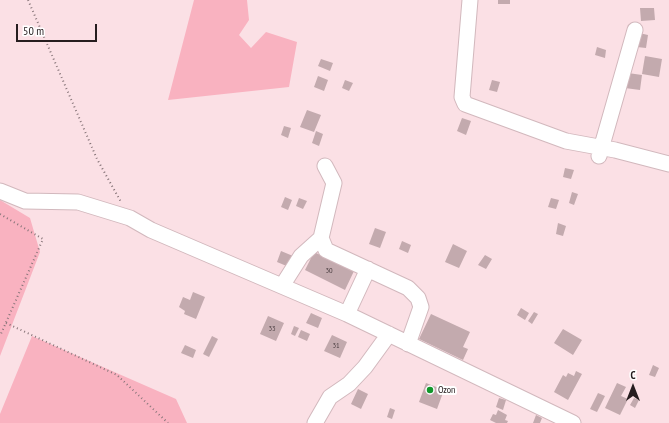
<!DOCTYPE html>
<meta charset="utf-8">
<style>
body{margin:0}
#map{position:relative;width:669px;height:423px;overflow:hidden;background:#fbe0e5;font-family:"PT Sans Narrow",sans-serif}
canvas{display:block}
.north{position:absolute;left:613px;top:367px;width:40px;height:40px;-webkit-text-stroke:3px #fff;paint-order:stroke;rotate:0deg;font-size:11px;font-weight:700;line-height:16px;text-align:center;color:#261d1f}
.north::after{content:'';display:block;margin:auto;width:14px;height:18px;background:#261d1f;clip-path:polygon(50% 0,100% 100%,50% 72%,0 100%)}
.scale{position:absolute;left:16px;top:24px;width:81px;height:18px;box-sizing:border-box;border:2px solid #261d1f;border-top:0;padding-left:5px;font-size:12px;line-height:14px;white-space:nowrap;color:#261d1f;-webkit-text-stroke:3px #fff;paint-order:stroke}
</style>
<div id="map">
<canvas width="669" height="423"></canvas>
<div class="north">С</div>
<div class="scale">50 m</div>
</div>
<script>
const ctx = document.querySelector('canvas').getContext('2d');
ctx.lineJoin = 'round';
function fill(path, color) {
  ctx.fillStyle = color;
  ctx.fill(path, 'evenodd');
}
function toPath(rows) {
  const path = new Path2D();
  for (const r of rows) {
    path.moveTo(r[0], r[1]);
    for (let i = 2; i < r.length; i += 2) path.lineTo(r[i], r[i + 1]);
  }
  return path;
}
function trace(path, color, width, dash) {
  ctx.strokeStyle = color;
  ctx.lineWidth = width;
  ctx.lineCap = dash ? 'butt' : 'round';
  ctx.setLineDash(dash || []);
  ctx.stroke(path);
}
function label(font, color, halo, rows, align = 'center') {
  ctx.font = font + ' "PT Sans Narrow",sans-serif';
  ctx.lineWidth = 4;
  ctx.setLineDash([]);
  ctx.textBaseline = 'middle';
  ctx.strokeStyle = halo;
  ctx.fillStyle = color;
  for (const [text, x, y, turn = 0] of rows) {
    ctx.save();
    ctx.translate(x, y);
    ctx.rotate((+turn || 0) * Math.PI / 180);
    ctx.textAlign = isNaN(turn) ? turn : align;
    if (halo) ctx.strokeText(text, 0, 0);
    ctx.fillText(text, 0, 0);
    ctx.restore();
  }
}
fill(toPath([
 [194,0,247,0,249,20,239,35,251,48,266,32,297,42,289,87,168,100],
 [0,200,30,218,40,252,0,356],
 [32,336,176,399,187,423,0,423,0,414]
]), '#f9b2c0');
fill(toPath([
 [498,0,510,0,510,4,498,4],
 [640,8,654,8,655,20,641,21],
 [639,33,648,35,646,48,637,47],
 [597,47,606,50,605,58,595,55],
 [645,56,662,59,659,77,642,74],
 [321,59,333,63,330,71,318,66],
 [628,73,642,75,640,90,625,88],
 [318,76,328,80,324,91,314,87],
 [345,80,353,83,349,91,342,88],
 [492,80,500,82,497,92,489,90],
 [307,110,321,115,314,132,300,127],
 [462,118,471,121,466,135,457,131],
 [284,126,291,128,288,138,281,135],
 [316,131,323,134,319,146,312,143],
 [565,168,574,170,571,179,563,177],
 [572,192,578,194,574,205,569,203],
 [285,197,292,200,288,210,281,207],
 [299,198,307,201,303,209,296,206],
 [551,198,559,200,556,209,548,207],
 [558,223,566,226,563,236,556,234],
 [375,228,386,232,380,248,369,244],
 [402,241,411,245,408,253,399,249],
 [453,244,467,251,459,268,445,262],
 [281,251,293,256,289,267,277,262],
 [314,252,354,271,345,290,305,270],
 [485,255,492,259,486,269,478,265],
 [193,292,205,297,196,319,184,314,185,311,179,307,183,297,190,300],
 [521,308,529,313,525,320,517,315],
 [534,312,538,314,532,324,528,321],
 [311,313,322,318,318,328,306,323],
 [431,314,470,332,463,347,468,349,463,360,419,339],
 [268,316,284,323,276,341,260,334],
 [294,326,299,328,295,336,291,334],
 [563,329,582,340,573,355,554,343],
 [301,330,310,334,307,341,298,337],
 [332,335,347,342,340,358,324,351],
 [212,336,218,339,209,357,203,354],
 [185,345,196,350,193,358,181,353],
 [653,365,659,368,655,377,649,375],
 [576,371,582,374,568,400,554,392,563,375,566,377,568,373,574,376],
 [426,383,444,390,437,409,419,402],
 [617,383,626,387,621,396,628,399,620,415,605,408],
 [358,389,368,394,361,409,351,404],
 [598,393,605,396,597,412,590,409],
 [499,398,506,400,503,410,496,407],
 [634,398,639,400,635,408,630,405],
 [390,408,395,410,392,419,387,417],
 [498,410,507,415,505,420,508,421,507,423,496,423,490,420,493,414,496,415],
 [536,415,542,418,540,423,533,423]
]), '#c3aaae');
const minor = toPath([
 [470,0,462,97,465,104,566,141,615,150,669,164],
 [599,156,635,30],
 [0,191,25,201,78,202,130,218,151,230,347,314,573,423],
 [321,238,326,250,408,288,418,298,421,307,408,344],
 [282,286,301,256,321,238,334,183,325,166],
 [347,314,368,269],
 [315,423,330,397,349,384,365,367,389,334]
]);
trace(minor, '#d2b8bd', 17);
trace(toPath([
 [28,0,97,159,121,202],
 [0,214,43,239,0,336],
 [6,323,117,375,168,423]
]), '#877579', 2, [1, 3]);
trace(minor, '#fff', 15);
for (const [x, y, r, color] of [
 [430,390,4,"#11972b"]
]) {
  const dot = new Path2D();
  dot.arc(x, y, r, 0, 2 * Math.PI);
  ctx.fillStyle = color;
  ctx.fill(dot);
  trace(dot, '#fff', 1.5);
}
label('8px', '#4d4043', null, [
 ["30",329,271],
 ["33",272,329],
 ["31",336,346]
]);
label('10px', '#261d1f', '#fff', [
 ["Ozon",438,390]
], 'left');
</script>
